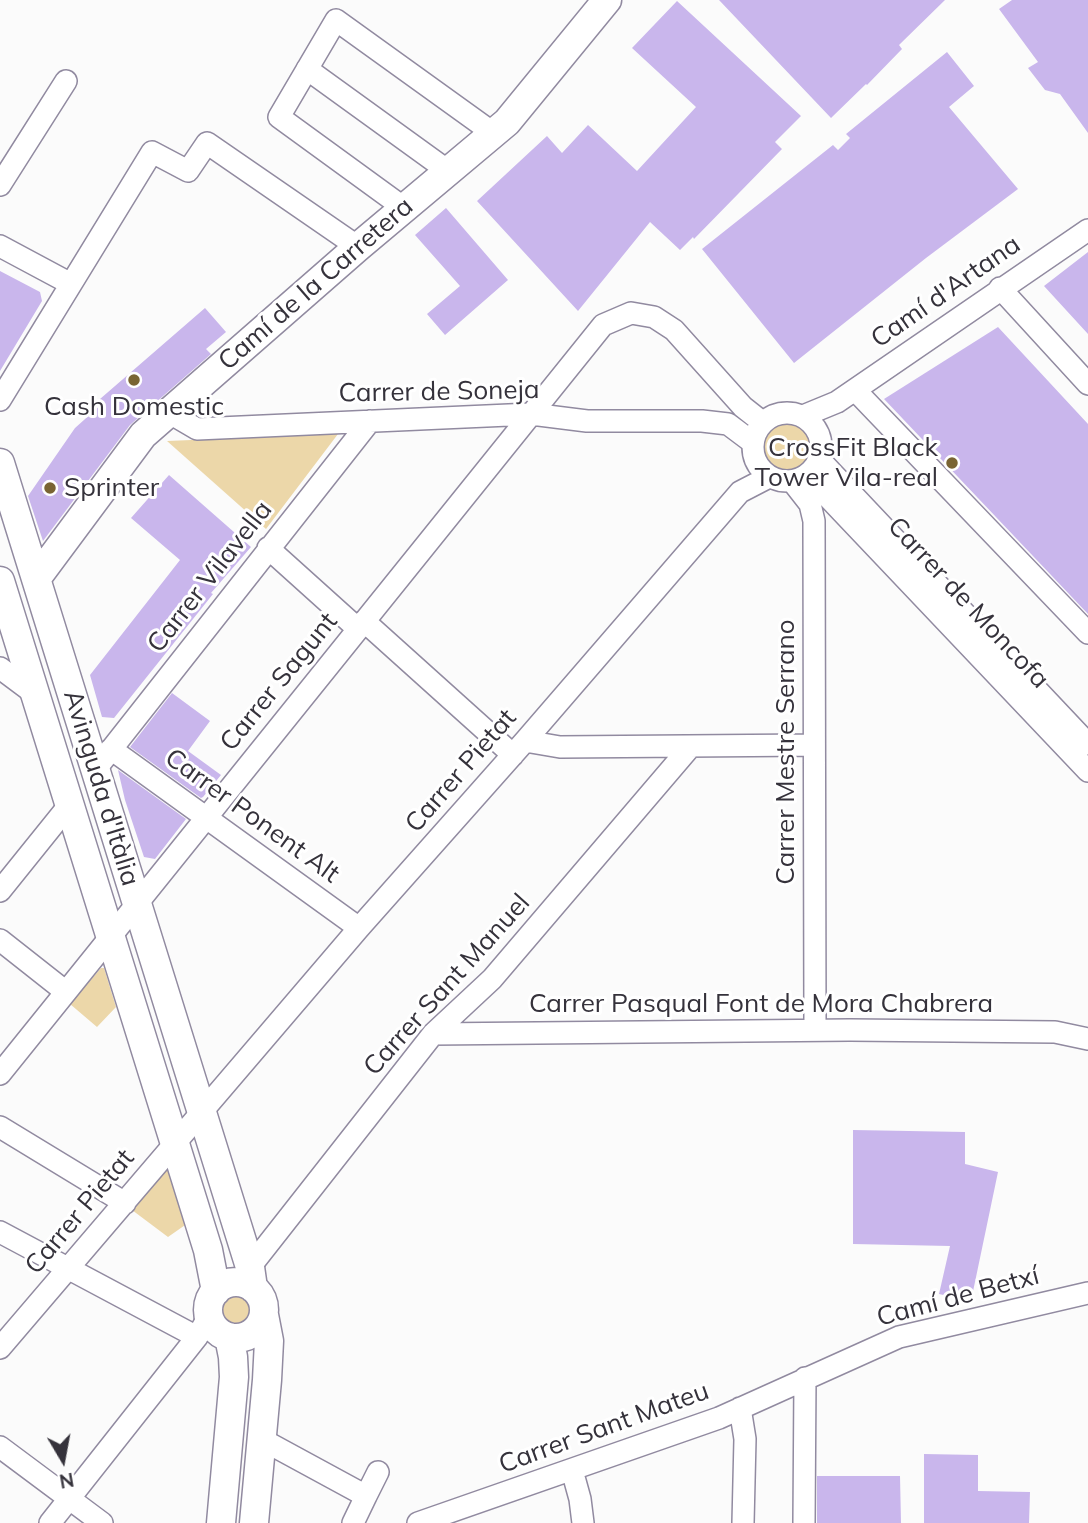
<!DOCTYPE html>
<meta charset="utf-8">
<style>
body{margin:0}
#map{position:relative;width:1088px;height:1523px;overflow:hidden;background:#fbfbfb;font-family:Mulish,sans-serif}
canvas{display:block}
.north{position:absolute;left:28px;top:1425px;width:70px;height:70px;-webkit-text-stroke:5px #fff;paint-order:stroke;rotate:170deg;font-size:19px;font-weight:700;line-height:28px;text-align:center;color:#35323b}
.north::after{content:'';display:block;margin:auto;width:24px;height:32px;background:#35323b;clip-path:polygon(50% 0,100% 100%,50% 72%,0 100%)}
</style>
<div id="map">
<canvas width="1088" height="1523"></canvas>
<div class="north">N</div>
</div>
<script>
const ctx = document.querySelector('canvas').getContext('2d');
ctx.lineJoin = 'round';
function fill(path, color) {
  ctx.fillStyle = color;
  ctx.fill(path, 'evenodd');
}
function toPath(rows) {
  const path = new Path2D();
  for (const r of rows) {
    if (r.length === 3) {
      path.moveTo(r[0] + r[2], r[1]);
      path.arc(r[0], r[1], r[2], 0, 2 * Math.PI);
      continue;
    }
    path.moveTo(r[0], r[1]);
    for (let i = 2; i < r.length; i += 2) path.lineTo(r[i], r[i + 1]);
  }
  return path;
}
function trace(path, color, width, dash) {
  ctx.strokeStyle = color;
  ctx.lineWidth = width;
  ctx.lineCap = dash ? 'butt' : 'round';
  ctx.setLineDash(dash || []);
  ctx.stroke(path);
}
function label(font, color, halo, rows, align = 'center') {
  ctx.font = font + ' Mulish,sans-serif';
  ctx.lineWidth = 6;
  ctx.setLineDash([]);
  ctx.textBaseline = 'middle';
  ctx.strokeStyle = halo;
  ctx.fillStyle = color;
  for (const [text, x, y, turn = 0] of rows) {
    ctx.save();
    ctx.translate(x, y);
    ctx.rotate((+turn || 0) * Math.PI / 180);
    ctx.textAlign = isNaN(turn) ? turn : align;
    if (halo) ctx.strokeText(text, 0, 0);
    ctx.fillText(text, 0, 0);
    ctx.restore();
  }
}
fill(toPath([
 [787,444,27],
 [338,434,266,529,167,441],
 [101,968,104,968,116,1007,97,1027,70,1004],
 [167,1170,169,1171,188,1223,168,1237,132,1210,160,1174],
 [236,1311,16]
]), '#ecd7a9');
fill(toPath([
 [719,0,945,0,899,45,902,49,867,85,866,84,831,118],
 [1012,0,1088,0,1088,133,1060,94,1045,90,1028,68,1038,62,999,9],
 [677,1,801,116,775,142,782,149,694,239,693,237,680,250,650,222,578,311,477,201,547,136,562,153,588,125,637,171,696,107,632,48],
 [947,52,974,86,949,107,1018,189,926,258,794,363,702,249,833,145,838,150,850,138,846,134],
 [446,208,508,280,445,335,427,314,460,286,415,235],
 [1088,252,1088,334,1044,286],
 [0,271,40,292,42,301,0,371],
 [205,308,226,332,206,349,211,354,130,425,43,541,28,496,75,428,103,403,100,399],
 [998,327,1088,424,1088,614,884,399],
 [169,475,251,547,211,593,213,594,114,718,102,717,90,675,180,560,131,518],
 [172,693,210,721,188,751,221,775,203,797,201,798,130,747],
 [118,770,186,819,155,859,144,857,125,800],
 [853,1130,965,1132,965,1164,998,1172,971,1301,939,1294,950,1246,853,1244],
 [924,1454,978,1455,978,1491,1030,1492,1029,1523,924,1523],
 [817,1476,900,1476,901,1523,817,1523]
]), '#c9b6ec');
const minor = toPath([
 [307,69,448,171],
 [0,185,66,81],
 [404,208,279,117,336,20,493,133],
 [0,246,71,284],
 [1000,288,1088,384],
 [855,390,1088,633],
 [0,400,152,152,188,171,207,143,358,247],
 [168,412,197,429,531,414,587,421,702,421,728,424,752,442],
 [787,447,34],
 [803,416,837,402,1088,230],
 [819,459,1088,744],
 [807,475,1088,771],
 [792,481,810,504,814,521,815,1030],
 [268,548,358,629],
 [364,621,513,755],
 [0,668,35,694],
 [525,741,560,747,814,745],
 [111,749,359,928],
 [95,770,370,421],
 [0,891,70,804],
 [0,940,66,992],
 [433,1034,850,1030,1055,1032,1088,1039],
 [0,1074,603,325,631,313,654,317,674,330,743,407,762,422],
 [0,1127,125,1203],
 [0,1232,197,1337],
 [250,1267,433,1034,492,979,691,746],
 [0,1348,359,928,525,741,740,492,769,477],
 [740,1408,745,1439,743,1523],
 [261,1439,366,1496,353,1523],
 [0,1447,102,1523],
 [572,1470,580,1499,583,1523],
 [366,1496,378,1472],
 [50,1523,197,1337,209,1316],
 [418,1523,719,1418,899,1337,1088,1293],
 [804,1523,805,1378]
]);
const major = toPath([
 [0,463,250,1267,253,1288],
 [36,579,143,435,358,247,507,122,607,0],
 [0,581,208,1250,216,1291],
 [236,1310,28],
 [221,1523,234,1377,233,1357,229,1337],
 [254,1523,267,1380,269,1341,264,1315]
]);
trace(minor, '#918aa0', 24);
trace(major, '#918aa0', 31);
trace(minor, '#fff', 21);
trace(major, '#fff', 28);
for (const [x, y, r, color] of [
 [134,380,7,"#796433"],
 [952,463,7,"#796433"],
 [50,488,7,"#796433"]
]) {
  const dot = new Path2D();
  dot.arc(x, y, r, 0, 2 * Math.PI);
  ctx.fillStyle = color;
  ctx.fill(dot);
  trace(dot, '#fff', 2.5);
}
label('26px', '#35323b', '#fff', [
 ["Camí de la Carretera",316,284,-41],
 ["Camí d'Artana",946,292,-35],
 ["Carrer de Soneja",439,392,-1],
 ["Carrer Vilavella",210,577,-52],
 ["Carrer de Moncofa",968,603,47],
 ["Carrer Sagunt",279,682,-51],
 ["Carrer Mestre Serrano",786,752,-90],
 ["Carrer Pietat",461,771,-49],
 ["Avinguda d'Itàlia",101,788,73],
 ["Carrer Ponent Alt",252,816,36],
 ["Carrer Sant Manuel",447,985,-48],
 ["Carrer Pasqual Font de Mora Chabrera",761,1004],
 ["Carrer Pietat",80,1212,-50],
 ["Camí de Betxí",958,1297,-15],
 ["Carrer Sant Mateu",604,1428,-20]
]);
label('26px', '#35323b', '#fff', [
 ["Cash Domestic",134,407],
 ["CrossFit Black",938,448,"right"],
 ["Tower Vila-real",938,478,"right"],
 ["Sprinter",64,488,"left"]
]);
</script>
